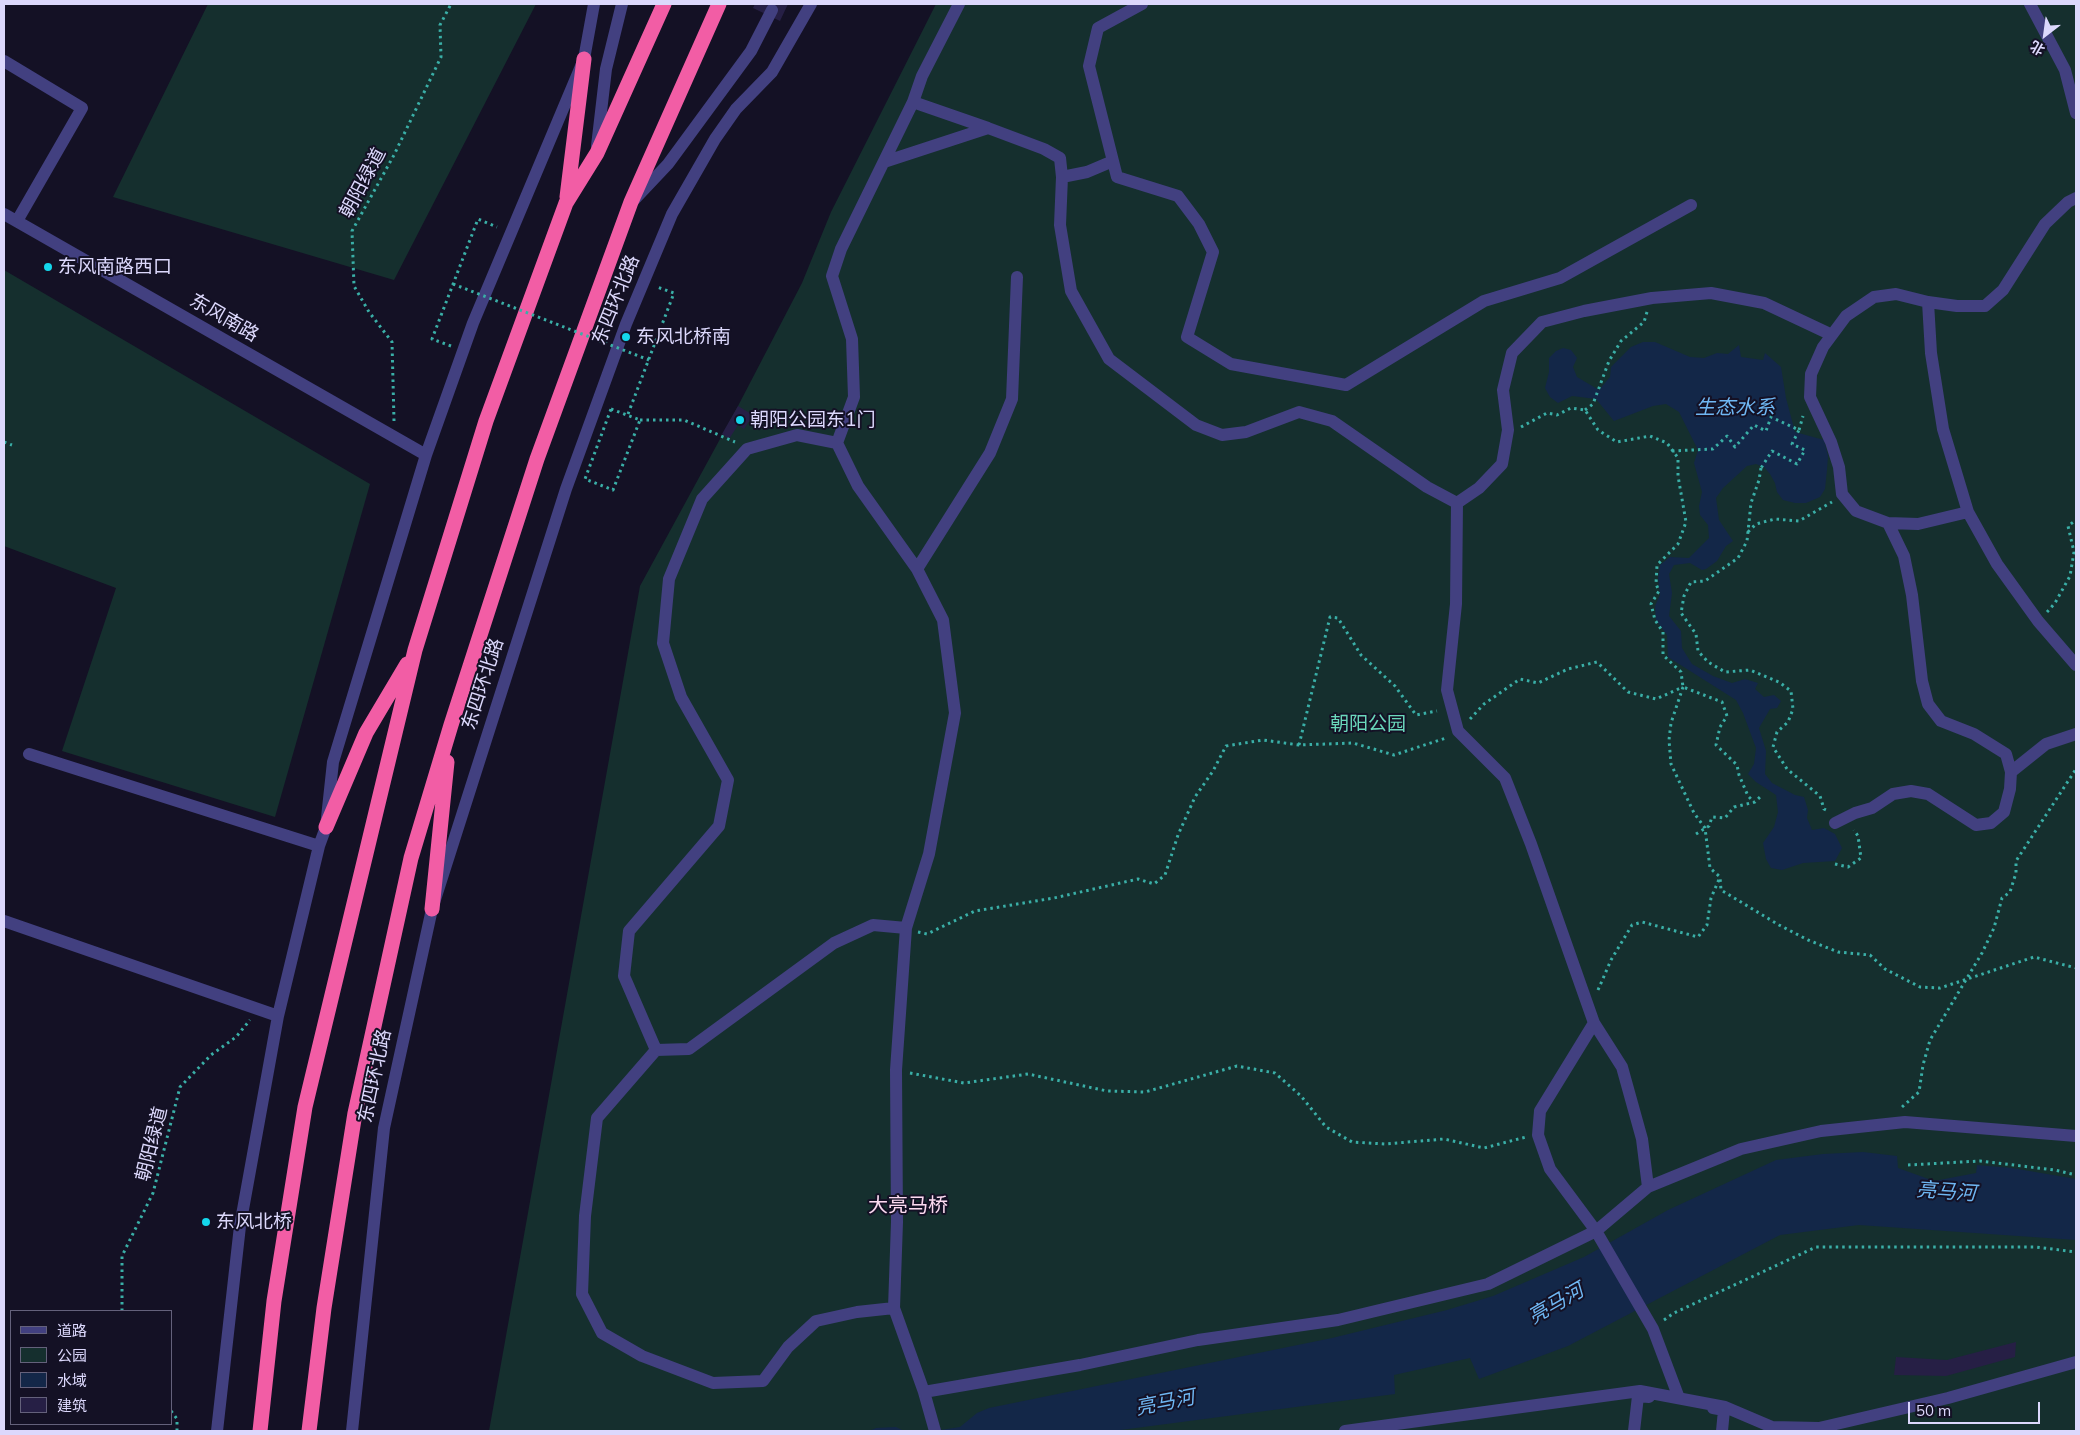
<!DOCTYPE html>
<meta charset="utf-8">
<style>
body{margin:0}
#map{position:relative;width:2080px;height:1435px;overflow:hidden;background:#141125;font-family:Mulish,"Noto Sans SC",sans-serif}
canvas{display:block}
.frame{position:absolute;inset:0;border:5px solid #dcd8fc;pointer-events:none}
.legend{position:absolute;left:10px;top:1310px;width:162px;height:115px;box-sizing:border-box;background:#141125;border:1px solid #64617b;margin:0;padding:6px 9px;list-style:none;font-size:15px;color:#dcd8fc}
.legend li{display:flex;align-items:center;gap:10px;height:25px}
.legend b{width:25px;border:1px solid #64617b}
.north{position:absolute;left:2020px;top:10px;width:50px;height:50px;-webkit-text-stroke:4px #141125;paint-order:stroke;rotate:210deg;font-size:14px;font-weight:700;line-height:20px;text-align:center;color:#dcd8fc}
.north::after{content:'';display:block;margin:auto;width:18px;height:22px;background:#dcd8fc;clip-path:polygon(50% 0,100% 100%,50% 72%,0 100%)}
.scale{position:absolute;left:1908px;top:1402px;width:132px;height:22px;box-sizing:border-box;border:2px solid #dcd8fc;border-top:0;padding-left:6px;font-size:15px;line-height:18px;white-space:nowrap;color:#dcd8fc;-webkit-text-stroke:4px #141125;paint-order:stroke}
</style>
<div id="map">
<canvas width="2080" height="1435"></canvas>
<div class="frame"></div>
<ul class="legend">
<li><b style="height:6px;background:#424080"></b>道路</li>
<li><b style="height:14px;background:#152f2e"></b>公园</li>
<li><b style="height:14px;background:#132748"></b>水域</li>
<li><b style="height:14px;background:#261f45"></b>建筑</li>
</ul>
<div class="north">北</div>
<div class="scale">50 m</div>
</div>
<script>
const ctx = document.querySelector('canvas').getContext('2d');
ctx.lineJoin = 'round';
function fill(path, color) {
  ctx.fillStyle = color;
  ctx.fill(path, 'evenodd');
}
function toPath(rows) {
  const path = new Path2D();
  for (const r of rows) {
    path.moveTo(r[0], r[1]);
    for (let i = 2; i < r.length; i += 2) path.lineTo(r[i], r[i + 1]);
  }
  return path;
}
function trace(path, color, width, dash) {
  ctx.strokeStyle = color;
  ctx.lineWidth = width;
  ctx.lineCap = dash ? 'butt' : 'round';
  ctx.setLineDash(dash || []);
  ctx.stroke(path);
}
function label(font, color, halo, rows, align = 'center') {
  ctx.font = font + ' Mulish,"Noto Sans SC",sans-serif';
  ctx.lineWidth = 4;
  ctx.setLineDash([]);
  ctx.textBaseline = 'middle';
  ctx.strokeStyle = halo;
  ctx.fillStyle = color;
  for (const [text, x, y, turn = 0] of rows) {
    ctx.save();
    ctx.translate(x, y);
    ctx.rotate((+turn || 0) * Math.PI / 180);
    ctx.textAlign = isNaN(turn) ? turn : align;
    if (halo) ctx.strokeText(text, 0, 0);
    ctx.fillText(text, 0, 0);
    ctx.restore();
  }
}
fill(toPath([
 [208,4,536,4,394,280,113,197],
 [936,4,2076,4,2076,1431,489,1431,640,586,738,406,802,283,831,212],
 [4,270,370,484,275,817,62,751,116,588,4,546]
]), '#152f2e');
fill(toPath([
 [1643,342,1655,342,1690,357,1704,358,1717,353,1728,354,1739,345,1741,357,1763,360,1765,353,1781,367,1786,398,1795,432,1824,440,1828,456,1827,470,1825,489,1820,497,1806,503,1795,503,1783,500,1777,492,1775,483,1770,474,1764,467,1756,464,1747,466,1723,488,1716,498,1719,520,1733,541,1726,546,1717,561,1706,569,1702,570,1690,563,1674,565,1669,574,1672,593,1669,616,1681,631,1682,648,1692,664,1713,676,1732,683,1745,679,1758,683,1755,689,1764,697,1774,695,1781,701,1777,708,1770,709,1759,728,1766,751,1765,774,1772,783,1795,795,1804,797,1808,810,1807,818,1812,830,1824,828,1835,834,1842,848,1835,861,1803,863,1782,870,1771,868,1766,859,1763,843,1774,827,1778,812,1776,795,1756,782,1748,774,1754,764,1756,748,1743,713,1736,700,1668,657,1667,635,1656,620,1655,606,1660,595,1658,578,1660,565,1670,557,1689,558,1709,538,1708,525,1700,515,1699,506,1702,492,1694,463,1698,450,1679,412,1666,404,1653,406,1614,421,1596,399,1572,396,1558,403,1550,397,1545,388,1549,372,1549,358,1556,351,1563,348,1571,350,1577,358,1573,367,1577,377,1599,390,1610,377,1611,367,1631,347],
 [1863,1152,1897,1156,1898,1168,1934,1181,1976,1173,1977,1165,2012,1168,2076,1179,2076,1240,1859,1225,1780,1235,1568,1346,1479,1379,1470,1358,1394,1375,1395,1394,1113,1431,934,1431,960,1427,977,1413,989,1408,1332,1338,1447,1310,1493,1296,1584,1257,1668,1210,1776,1160,1823,1154],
 [896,1427,904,1431,869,1431,876,1428]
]), '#132748');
fill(toPath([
 [755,4,788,4,780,21,753,8],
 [738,406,753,415,744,429,738,425,729,439,722,434],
 [2016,1342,2015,1357,1946,1376,1894,1375,1896,1357,1947,1360]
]), '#261f45');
trace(toPath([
 [451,346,432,339,478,219,497,227],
 [611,409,640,420,613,490,585,479,611,409],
 [1585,410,1593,404,1609,361,1621,341,1644,322,1647,312],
 [628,414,674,293,657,287],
 [640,420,684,420,735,442],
 [394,421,392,342,369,312,354,286,352,231,394,155,441,57,440,25,451,4],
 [1521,427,1547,413,1557,415,1571,408,1585,410,1598,430,1617,442,1650,436,1667,443,1678,458,1678,476,1686,522,1678,544,1657,565,1656,584,1659,591,1651,604,1655,620,1663,632,1663,655,1681,672,1683,687,1722,702,1727,716,1720,727,1716,745,1737,765,1739,775,1748,796,1754,802],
 [1799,430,1803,416],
 [4,442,12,445],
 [1761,468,1759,480,1751,503,1747,541,1738,558,1705,581,1691,582,1684,596,1681,613,1696,634,1698,651,1708,662,1725,672,1750,670,1779,682,1791,691,1793,709,1788,722,1777,732,1773,747,1787,769,1820,796,1824,809,1828,811],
 [1748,532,1756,524,1775,519,1799,521,1832,502],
 [2047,612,2055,603,2070,576,2074,552,2068,526,2076,520],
 [1683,687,1671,723,1669,740,1671,764,1694,813,1705,828,1710,868,1720,877,1721,890,1779,925,1808,940,1838,952,1870,955,1885,969,1920,987,1940,988,2034,957,2076,968],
 [1470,719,1484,704,1520,679,1538,683,1568,669,1597,662,1628,692,1656,699,1683,687],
 [1299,745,1330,617,1338,618,1361,655,1395,686,1416,715,1437,711],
 [1696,834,1709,826,1712,817,1725,818,1734,807,1755,802,1762,795],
 [1835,864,1848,867,1861,858,1858,836,1854,830],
 [918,932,927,934,975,911,1054,898,1138,879,1154,884,1165,875,1178,835,1195,797,1213,771,1226,746,1263,740,1299,745,1353,743,1394,755,1446,738],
 [1598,990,1611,960,1632,925,1642,922,1698,937,1707,925,1711,898,1720,877],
 [910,1073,964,1083,1028,1074,1107,1091,1145,1092,1237,1066,1275,1073,1301,1096,1326,1127,1352,1142,1385,1144,1444,1139,1484,1148,1526,1137],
 [1902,1107,1919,1092,1923,1065,1930,1040,1982,953,1994,928,2002,898,2010,892,2016,873,2016,861,2076,769],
 [1908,1165,1980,1161,2055,1170,2076,1175],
 [122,1311,122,1256,153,1193,180,1087,211,1055,236,1037,250,1020],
 [1664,1320,1674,1313,1816,1247,2036,1247,2076,1252],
 [171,1411,177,1419,177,1431]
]), '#3aafa7', 3, [2.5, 4]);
trace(toPath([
 [1142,4,1098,28,1089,66,1117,177,1178,196,1199,224,1213,252,1187,337,1231,364,1346,385,1484,301,1560,278,1691,205],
 [2030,4,2065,70,2076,113],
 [4,61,82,108,17,221],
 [913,102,988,128,1044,149,1060,158,1062,177,1060,225,1071,291,1109,359,1196,425,1222,435,1246,432,1299,412,1332,421,1427,487,1457,503,1456,604,1447,690,1458,731,1505,778,1531,844,1594,1023,1540,1111,1538,1135,1550,1169,1596,1231,1653,1329,1679,1398],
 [597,146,606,69,622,4],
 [884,162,988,128],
 [1062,177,1087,172,1113,161],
 [635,199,668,164,751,51,772,10],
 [4,214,426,455],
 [1928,302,1931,353,1943,429,1968,512,1997,564,2038,621,2076,665],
 [837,443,797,435,747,449,702,499,669,579,663,643,681,697,728,780,719,826,629,931,624,976,656,1050,597,1118,585,1216,582,1294,602,1333,642,1356,713,1383,763,1381,788,1347,816,1321,857,1312,894,1308],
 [1457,503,1479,488,1502,464,1508,430,1503,390,1512,353,1542,322,1584,311,1652,298,1711,293,1764,303,1832,335],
 [1968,512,1918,524,1888,523,1856,511,1842,494,1839,467,1831,442,1810,397,1811,374,1823,347,1846,316,1874,297,1896,294,1928,302,1957,306,1985,306,2003,290,2045,224,2068,202,2076,198],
 [917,569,990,453,1012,399,1017,277],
 [29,754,319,846],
 [2011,772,2046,744,2076,734],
 [1835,823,1855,813,1872,808,1893,794,1911,791,1928,794,1976,825,1991,823,2004,812,2010,789,2011,772,2006,754,1974,734,1941,721,1928,704,1922,681,1912,595,1904,556,1888,523],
 [4,921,278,1016],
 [1594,1023,1622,1067,1642,1139,1648,1187],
 [656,1050,689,1049,834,943,873,925,906,928],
 [924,1392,1080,1365,1198,1340,1338,1320,1488,1284,1596,1231,1648,1187,1741,1149,1821,1131,1905,1122,2076,1136],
 [1713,1408,1724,1410,1722,1431],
 [217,1431,240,1226,278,1016,319,846,326,827,333,762,426,455,473,323,584,59,594,4],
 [352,1431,384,1128,432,909,566,489,626,324,672,214,715,139,736,109,772,72,811,4],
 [935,1431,924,1392,894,1308,897,1222,896,1070,906,928,929,854,955,713,943,620,917,569,858,486,837,443,854,397,852,339,832,276,841,249,913,102,922,76,959,4],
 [1345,1431,1640,1391,1725,1407,1772,1427,1819,1428,1948,1398,2076,1362],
 [1634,1431,1638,1396,1649,1397]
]), '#424080', 12);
trace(toPath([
 [567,197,584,59],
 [326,827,366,733,407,664],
 [432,909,447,762],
 [260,1431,274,1301,305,1107,415,650,486,421,566,203,597,153,664,4],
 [309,1431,324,1308,355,1113,411,858,451,725,537,459,631,202,719,4]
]), '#f25da5', 15);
trace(toPath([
 [453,284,649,360],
 [1672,451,1713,449,1727,436,1735,447,1754,425,1766,431,1771,417,1799,430,1792,444,1805,450,1797,464,1772,451,1761,468]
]), '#3aafa7', 3, [2.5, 4]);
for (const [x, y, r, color] of [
 [48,267,5,"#14d7ec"],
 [626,337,5,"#14d7ec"],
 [740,420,5,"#14d7ec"],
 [206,1222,5,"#14d7ec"]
]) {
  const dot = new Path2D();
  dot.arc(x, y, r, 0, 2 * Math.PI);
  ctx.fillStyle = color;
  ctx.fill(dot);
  trace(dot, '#141125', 2);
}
label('19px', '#dcd8fc', '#141125', [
 ["朝阳绿道",363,183,-62],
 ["东四环北路",616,300,-68],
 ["东风南路",224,318,30],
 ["东四环北路",483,684,-72],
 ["东四环北路",375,1076,-78],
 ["朝阳绿道",152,1144,-76]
]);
label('19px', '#dcd8fc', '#141125', [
 ["东风南路西口",58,267],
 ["东风北桥南",636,337],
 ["朝阳公园东1门",750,420],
 ["东风北桥",216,1222]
], 'left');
label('19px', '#6ad7bb', '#141125', [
 ["朝阳公园",1368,724]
]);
label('italic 20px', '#6fb7f3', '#141125', [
 ["生态水系",1735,408],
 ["亮马河",1946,1192,4],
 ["亮马河",1556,1304,-30],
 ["亮马河",1165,1403,-11]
]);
label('20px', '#fcdaf0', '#141125', [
 ["大亮马桥",908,1206]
]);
</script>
